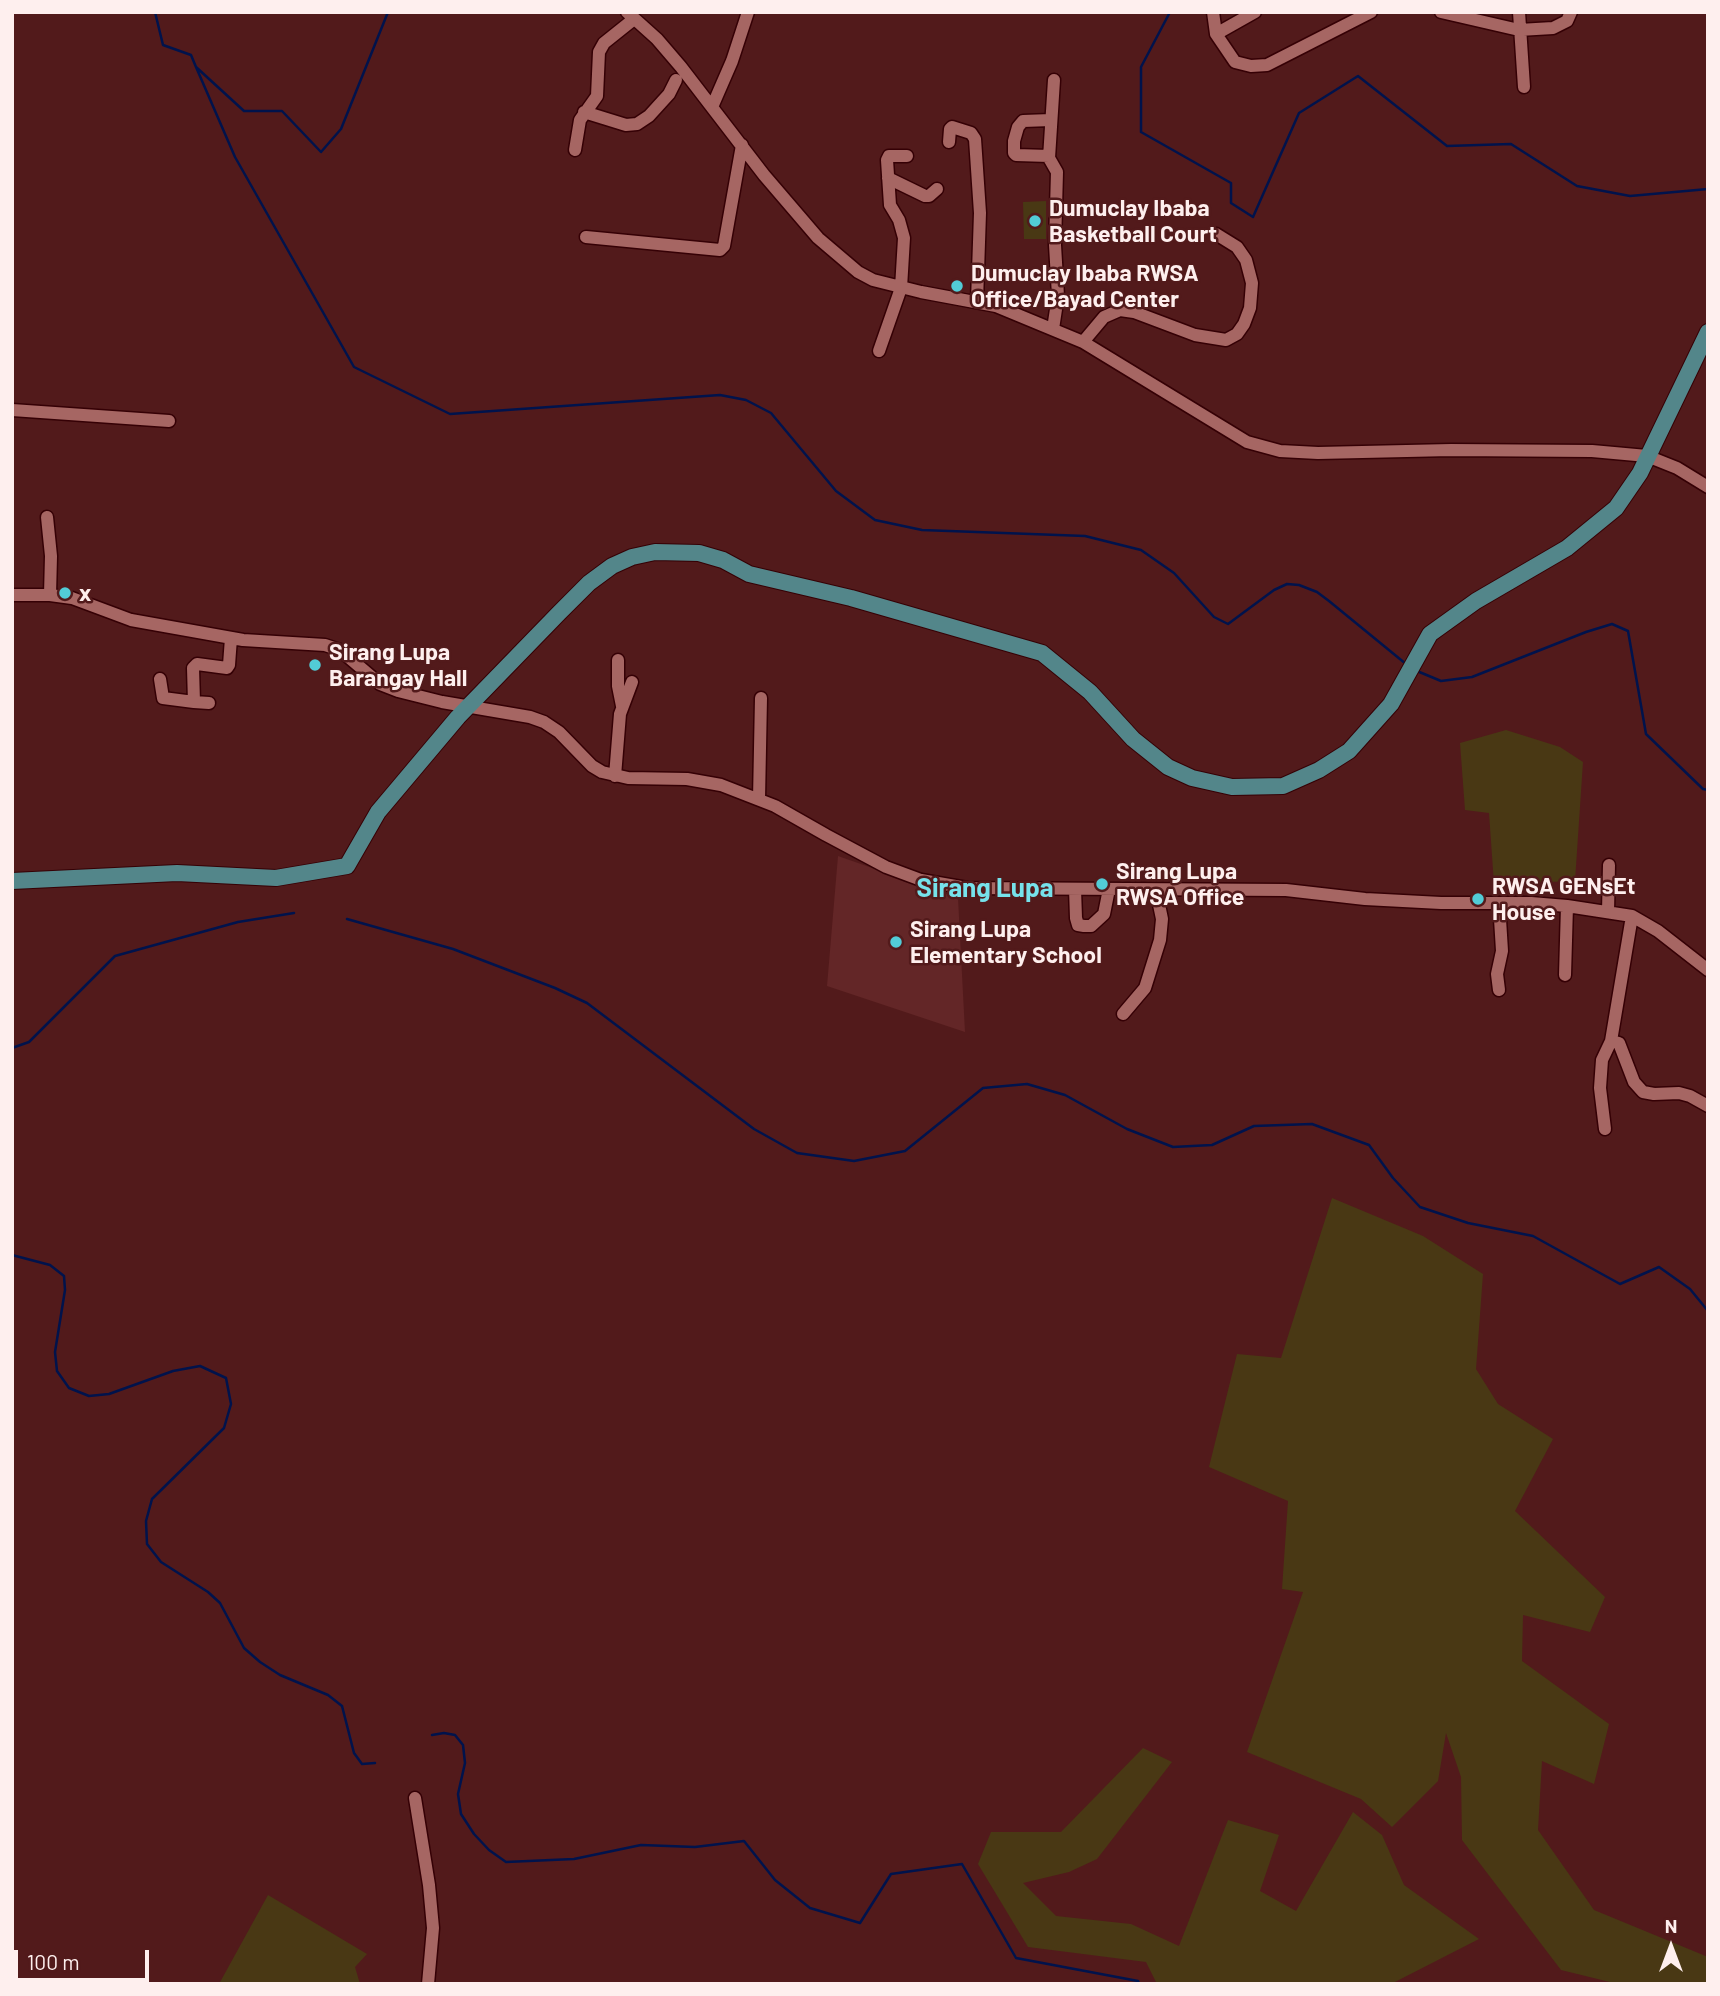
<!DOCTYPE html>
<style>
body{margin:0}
#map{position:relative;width:1720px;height:1996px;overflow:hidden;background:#521a1b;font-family:Barlow,sans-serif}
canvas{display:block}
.frame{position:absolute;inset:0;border:14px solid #feefee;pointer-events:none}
.north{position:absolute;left:1636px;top:1912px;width:70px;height:70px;-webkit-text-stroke:5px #521a1b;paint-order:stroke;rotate:0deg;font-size:19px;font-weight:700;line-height:28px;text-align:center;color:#feefee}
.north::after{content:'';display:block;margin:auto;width:24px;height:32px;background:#feefee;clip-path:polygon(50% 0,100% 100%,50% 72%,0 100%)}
.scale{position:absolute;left:14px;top:1950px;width:135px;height:32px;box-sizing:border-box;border:4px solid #feefee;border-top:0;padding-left:9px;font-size:21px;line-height:24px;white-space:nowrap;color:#feefee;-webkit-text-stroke:5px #521a1b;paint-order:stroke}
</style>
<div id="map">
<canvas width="1720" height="1996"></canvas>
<div class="frame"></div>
<div class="north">N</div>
<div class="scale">100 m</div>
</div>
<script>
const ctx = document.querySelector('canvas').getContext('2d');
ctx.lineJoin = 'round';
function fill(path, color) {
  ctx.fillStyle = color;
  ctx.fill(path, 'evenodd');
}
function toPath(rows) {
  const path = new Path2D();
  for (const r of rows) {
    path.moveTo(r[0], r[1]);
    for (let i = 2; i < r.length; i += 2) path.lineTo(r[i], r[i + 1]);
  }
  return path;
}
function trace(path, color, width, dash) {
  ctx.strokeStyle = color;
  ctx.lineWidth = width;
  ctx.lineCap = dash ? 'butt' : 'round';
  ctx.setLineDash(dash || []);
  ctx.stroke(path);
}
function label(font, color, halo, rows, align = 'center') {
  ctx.font = font + ' Barlow,sans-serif';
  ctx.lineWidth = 5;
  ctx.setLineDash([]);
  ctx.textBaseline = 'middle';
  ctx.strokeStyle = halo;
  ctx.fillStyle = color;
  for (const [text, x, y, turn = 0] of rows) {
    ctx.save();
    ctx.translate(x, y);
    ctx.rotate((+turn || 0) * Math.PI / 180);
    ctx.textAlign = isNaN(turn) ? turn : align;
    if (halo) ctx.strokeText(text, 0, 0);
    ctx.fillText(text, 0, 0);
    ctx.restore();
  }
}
fill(toPath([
 [838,856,958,898,965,1032,827,986]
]), '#632627');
fill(toPath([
 [1046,201,1046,239,1024,239,1023,202],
 [1506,730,1560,747,1583,762,1575,881,1494,884,1489,813,1465,810,1460,743],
 [1332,1198,1423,1236,1483,1274,1476,1369,1498,1404,1553,1439,1515,1511,1605,1597,1590,1632,1523,1615,1522,1661,1609,1724,1594,1784,1542,1761,1538,1830,1594,1910,1708,1957,1708,1984,1618,1984,1561,1970,1462,1840,1461,1777,1446,1733,1438,1781,1392,1827,1361,1799,1247,1752,1303,1592,1282,1589,1288,1501,1209,1467,1237,1354,1281,1358],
 [1143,1748,1172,1762,1097,1859,1069,1872,1023,1883,1056,1916,1131,1924,1179,1946,1228,1820,1279,1835,1260,1891,1296,1911,1353,1812,1382,1835,1404,1885,1479,1939,1391,1984,1157,1984,1146,1962,1028,1947,978,1864,991,1832,1061,1832],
 [268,1895,367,1954,355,1967,360,1984,219,1984]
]), '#493814');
trace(toPath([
 [155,12,163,45,191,55,196,67,244,111,282,111,321,152,341,129,388,12],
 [1170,12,1141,67,1141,132,1231,183,1231,203,1253,217,1299,113,1358,76,1447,146,1511,144,1577,186,1630,196,1708,189],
 [196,67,235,157,354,367,450,414,720,395,746,400,771,413,836,491,875,520,922,530,1085,536,1141,550,1174,573,1214,617,1228,624,1274,590,1287,584,1299,585,1317,592,1329,601,1406,664],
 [1417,671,1441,681,1472,677,1586,632,1612,624,1628,631,1646,734,1703,789,1708,790],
 [347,919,453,949,555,988,587,1003,754,1129,797,1153,854,1161,905,1151,983,1088,1027,1084,1065,1095,1127,1129,1173,1147,1212,1145,1254,1126,1312,1124,1369,1145,1393,1178,1420,1207,1468,1223,1533,1236,1620,1284,1659,1267,1690,1289,1708,1311],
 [12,1048,29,1042,115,956,238,922,294,913],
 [12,1255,50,1265,64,1276,65,1290,55,1352,57,1371,69,1388,89,1396,109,1394,173,1371,200,1366,226,1378,231,1404,224,1428,152,1499,146,1521,147,1544,161,1562,208,1592,220,1603,244,1648,260,1662,280,1675,328,1695,342,1706,354,1753,362,1764,375,1763],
 [432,1735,444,1733,455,1735,463,1745,465,1763,458,1794,461,1814,474,1834,489,1850,506,1862,574,1859,641,1845,695,1847,744,1841,775,1880,810,1908,860,1923,891,1874,962,1864,1016,1958,1138,1981,1139,1984]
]), '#00134c', 2.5);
const minor = toPath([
 [627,12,657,39,681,67,764,175,818,238,858,272,873,280,921,292,996,306,1083,342,1247,442,1280,451,1318,453,1451,450,1592,451,1647,456,1677,468,1708,487],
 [1213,12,1216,34,1235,62,1251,66,1267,65,1371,12],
 [1441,12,1519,30,1553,28,1567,21,1571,12],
 [1519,12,1524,87],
 [1216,34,1255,12],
 [712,107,732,61,748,12],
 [584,112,626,125,637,124,649,116,669,94,676,80],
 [949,142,950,129,952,127,971,133,975,139,980,213,977,301],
 [575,150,580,120,597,96,599,52,604,43,634,19],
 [1049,156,1016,155,1014,153,1014,141,1018,127,1023,121,1051,120],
 [888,178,925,196,929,196,937,189],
 [586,237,720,250,724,246,742,145],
 [1053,329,1058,296,1055,245,1057,172,1049,158,1054,80],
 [1083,342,1104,317,1120,310,1134,312,1195,335,1226,340,1237,334,1244,324,1250,308,1252,283,1246,260,1237,247,1216,234],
 [879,351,901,288,904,238,899,220,890,205,887,160,889,156,907,156],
 [12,410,169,421],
 [47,517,51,556,50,595],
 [12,595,50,595,72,598,131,620,243,640,325,645,340,650,380,684,398,691,442,702,530,717,544,722,559,732,592,766,602,772,628,778,687,779,721,785,775,806,826,835,886,867,921,880,967,888,1286,890,1365,899,1441,903,1531,903,1567,906,1632,916,1658,931,1708,970],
 [618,660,618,686,622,706],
 [160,679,163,698,194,702],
 [209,703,194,702,193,668,197,664,227,668,229,665,231,638],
 [615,776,620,714,632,682],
 [759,799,761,698],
 [1075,889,1076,918,1078,925,1084,926,1091,926,1104,914,1109,889],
 [1499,903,1502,951,1497,974,1499,990],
 [1608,912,1609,865],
 [1565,975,1567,906],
 [1123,1014,1145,988,1160,940,1162,919,1156,890],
 [1611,1041,1619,1043,1634,1082,1643,1092,1654,1094,1679,1093,1690,1096,1708,1106],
 [1605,1129,1600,1088,1602,1060,1611,1041,1632,916],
 [415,1798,429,1885,433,1928,428,1984]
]);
const major = toPath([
 [12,881,177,873,276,878,347,866,378,812,458,717,559,613,589,583,612,566,632,557,655,552,699,553,723,560,749,574,851,598,1042,653,1090,692,1133,739,1168,767,1192,778,1232,787,1283,786,1319,770,1349,751,1391,704,1430,634,1476,601,1567,548,1616,508,1640,473,1708,332]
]);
trace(minor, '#350005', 15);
trace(major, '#350005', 18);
trace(minor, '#a66663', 12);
trace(major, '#53868a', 16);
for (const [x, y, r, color] of [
 [1035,221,7,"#52ccd6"],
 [957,286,7,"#52ccd6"],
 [65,593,7,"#52ccd6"],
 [315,665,7,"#52ccd6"],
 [1102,884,7,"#52ccd6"],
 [1478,899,7,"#52ccd6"],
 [896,942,7,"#52ccd6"]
]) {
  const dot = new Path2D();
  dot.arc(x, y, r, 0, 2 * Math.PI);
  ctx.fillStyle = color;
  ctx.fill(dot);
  trace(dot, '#521a1b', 2.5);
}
label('bold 23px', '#feefee', '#521a1b', [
 ["Dumuclay Ibaba",1049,208],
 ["Basketball Court",1049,234],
 ["Dumuclay Ibaba RWSA",971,273],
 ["Office/Bayad Center",971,299],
 ["x",79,593],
 ["Sirang Lupa",329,652],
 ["Barangay Hall",329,678],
 ["Sirang Lupa",1116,871],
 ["RWSA Office",1116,897],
 ["RWSA GENsEt",1492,886],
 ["House",1492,912],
 ["Sirang Lupa",910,929],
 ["Elementary School",910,955]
], 'left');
label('bold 26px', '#76e2eb', '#521a1b', [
 ["Sirang Lupa",985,888]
]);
</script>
